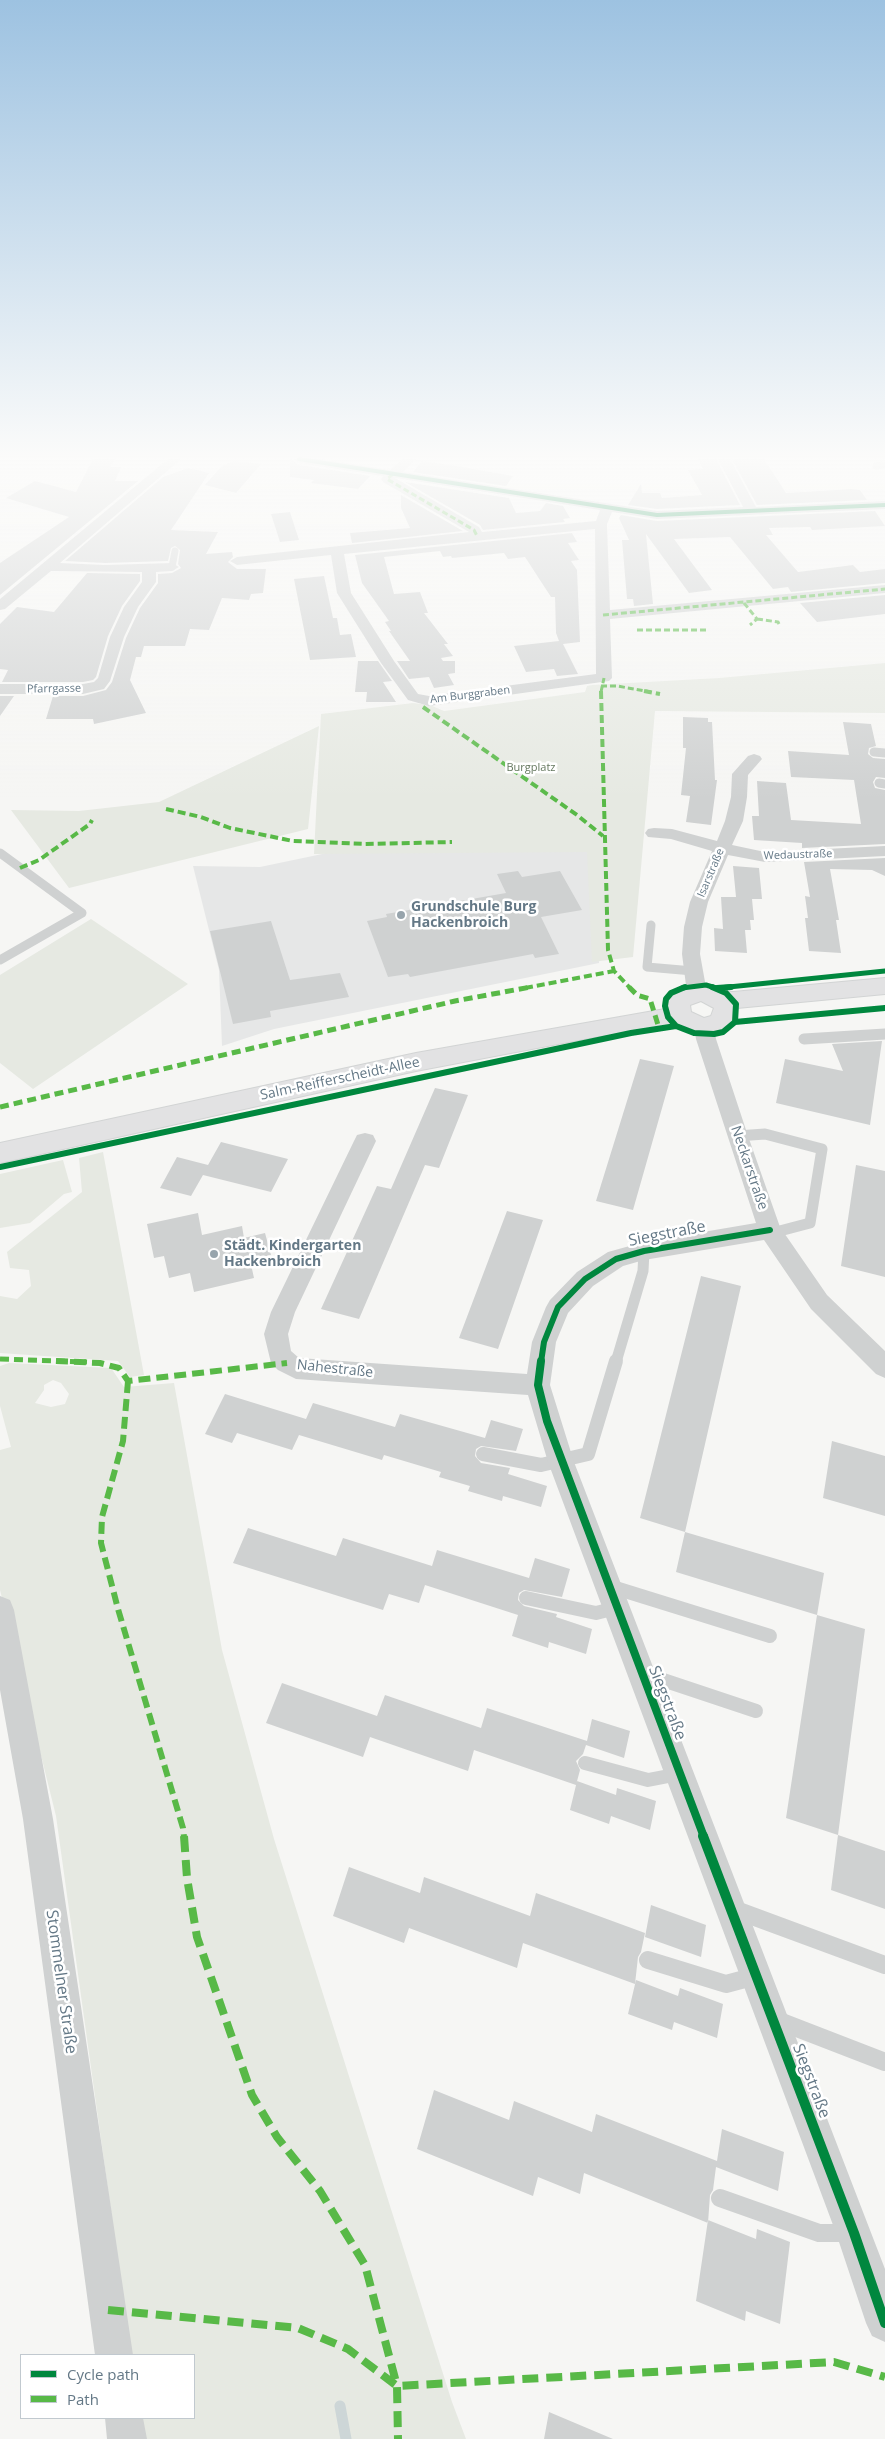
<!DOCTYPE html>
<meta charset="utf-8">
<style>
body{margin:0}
#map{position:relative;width:885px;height:2439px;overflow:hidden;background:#f6f6f4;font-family:"Open Sans",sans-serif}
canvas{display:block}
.legend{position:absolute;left:20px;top:2354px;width:175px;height:65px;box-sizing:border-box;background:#fff;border:1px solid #c1c9cf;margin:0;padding:6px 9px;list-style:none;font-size:15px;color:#647886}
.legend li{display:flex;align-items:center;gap:10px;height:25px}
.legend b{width:25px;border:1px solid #c1c9cf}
</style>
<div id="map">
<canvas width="885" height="2439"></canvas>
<ul class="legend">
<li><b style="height:6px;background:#00873e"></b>Cycle path</li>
<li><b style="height:6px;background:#58b947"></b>Path</li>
</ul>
</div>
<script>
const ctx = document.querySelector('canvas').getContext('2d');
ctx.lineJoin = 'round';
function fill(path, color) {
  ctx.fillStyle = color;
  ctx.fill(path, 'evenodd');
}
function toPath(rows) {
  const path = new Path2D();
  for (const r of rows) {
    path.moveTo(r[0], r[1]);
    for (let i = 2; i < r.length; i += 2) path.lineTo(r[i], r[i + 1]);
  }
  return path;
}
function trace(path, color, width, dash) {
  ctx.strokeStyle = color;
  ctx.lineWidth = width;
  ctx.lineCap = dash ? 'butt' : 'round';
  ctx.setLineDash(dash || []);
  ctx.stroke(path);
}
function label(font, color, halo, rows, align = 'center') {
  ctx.font = font + ' "Open Sans",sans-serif';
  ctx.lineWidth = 5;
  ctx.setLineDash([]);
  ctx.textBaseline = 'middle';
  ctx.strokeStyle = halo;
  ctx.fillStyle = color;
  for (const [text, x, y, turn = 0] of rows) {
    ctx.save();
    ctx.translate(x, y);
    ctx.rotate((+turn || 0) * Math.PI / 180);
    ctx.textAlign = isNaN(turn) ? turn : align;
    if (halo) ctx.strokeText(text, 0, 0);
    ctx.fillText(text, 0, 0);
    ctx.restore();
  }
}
fill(toPath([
 [595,841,599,963,274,1029,222,1046,219,970,193,866,260,867,327,853]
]), '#e6e7e7');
fill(toPath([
 [885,663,885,713,655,711,633,957,592,962,587,852,314,854,321,714,413,703,430,705,444,711,585,692,587,686,592,685,719,678],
 [319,726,308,829,69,888,11,810,79,811,159,802],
 [91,919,188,984,33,1089,0,1063,0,975],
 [103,1152,144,1375,130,1377,118,1361,0,1353,0,1296,17,1299,31,1286,29,1270,10,1268,7,1252,82,1192,79,1158],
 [63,1160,72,1192,64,1194,30,1223,0,1228,0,1174],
 [9,1363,111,1368,124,1387,174,1383,222,1650,274,1839,452,2402,466,2439,142,2439,139,2418,194,2418,194,2355,131,2355,56,1816,0,1590,0,1450,11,1447,0,1406,0,1366],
 [53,1380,61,1383,69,1394,65,1404,51,1407,35,1403,44,1390,44,1385]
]), '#e6e9e2');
trace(toPath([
 [340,2406,346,2439]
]), '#cdd6d7', 11);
fill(toPath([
 [93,459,115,459,110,467,121,467,115,481,138,481,0,595,0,563,69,517,6,498,35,481,76,492],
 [290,459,299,465,370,476,358,489,311,483,314,480,290,477],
 [698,459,716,459,740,505,657,509,628,505,641,484,642,493,660,493,662,498,702,495,688,470,703,469],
 [732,459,764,459,786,493,852,489,860,490,867,500,757,505],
 [233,461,261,464,236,493,205,485,221,467],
 [422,461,462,467,513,476,506,486,413,472],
 [188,468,209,473,171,530,218,532,206,554,232,552,233,557,228,562,237,569,266,569,263,593,251,594,249,600,222,598,209,630,190,629,185,646,144,646,141,657,136,657,130,680,146,713,94,724,93,719,46,719,53,696,83,696,106,690,112,682,126,638,140,608,158,583,158,574,172,573,181,568,178,564,180,550,175,546,171,548,168,561,105,563,65,561,163,477],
 [405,482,509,498,516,513,540,511,546,503,563,506,570,518,563,519,565,522,483,530,480,525],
 [401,495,463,531,352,543,350,533,410,528,401,508],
 [875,511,885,526,812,530,810,527,769,528,773,535,766,535,798,572,853,565,860,572,885,569,885,583,791,592,788,587,773,589,730,537,674,539,712,590,689,593,646,534,653,604,634,606,633,599,627,599,622,540,629,540,619,518,621,515,657,521],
 [290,512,299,540,280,542,271,514],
 [572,533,577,542,568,543,579,560,571,561,577,570,580,642,563,644,578,674,557,676,554,669,526,672,514,646,559,641,556,633,555,597,551,597,525,557,508,559,504,553,452,558,451,556,443,557,440,551,384,557,394,594,420,592,428,613,424,613,448,644,444,644,453,656,441,658,443,661,455,661,455,673,448,674,454,685,434,688,429,677,409,679,397,661,410,661,389,631,391,631,385,622,389,621,362,583,355,555],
 [87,573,140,574,140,581,122,606,108,636,96,677,93,680,83,682,2,682,8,670,0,669,0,624,17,607,54,612],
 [324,576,333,618,337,618,340,635,351,634,356,657,310,660,294,579],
 [885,595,885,614,817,622,800,603],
 [358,661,378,661,392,681,383,682,396,702,366,702,367,692,355,692],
 [0,696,14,696,0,716],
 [683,717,708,718,708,722,712,722,715,780,717,780,711,825,686,822,690,796,681,795,686,748,683,748],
 [843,722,871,724,876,746,869,748,868,754,873,758,885,759,885,778,876,777,873,782,875,788,885,790,885,844,802,848,802,843,754,840,752,816,759,816,757,781,786,783,791,820,861,824,854,780,791,777,788,751,849,755],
 [885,858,885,876,872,870,830,869,839,920,836,920,841,953,809,951,805,918,808,918,805,896,810,897,804,862],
 [733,866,759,868,762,899,752,899,754,920,750,920,751,930,745,930,747,953,715,951,714,928,723,929,721,897,736,897],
 [518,871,522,877,560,871,582,910,541,917,559,954,535,958,533,954,410,977,408,974,388,977,367,921,387,917,386,914,506,893,497,874],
 [271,921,290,980,340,973,349,997,270,1011,271,1017,233,1024,210,931],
 [882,1041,870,1125,776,1103,785,1059,843,1071,832,1044],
 [640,1059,674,1066,633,1210,596,1201],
 [435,1088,468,1095,439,1168,425,1165,359,1319,321,1309,377,1186,391,1189],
 [221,1142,288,1159,271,1192,203,1175,191,1196,160,1188,177,1157,208,1165],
 [856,1165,885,1171,885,1277,841,1266],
 [507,1211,543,1220,498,1349,459,1338],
 [198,1213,202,1235,242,1226,244,1238,265,1233,271,1255,250,1260,254,1278,194,1292,190,1273,169,1278,164,1256,154,1258,147,1224],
 [701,1276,741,1286,685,1532,640,1518],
 [225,1394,306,1419,313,1403,395,1427,400,1414,485,1438,491,1420,523,1429,516,1451,481,1446,476,1449,475,1456,481,1463,510,1468,508,1474,547,1486,541,1507,503,1496,502,1501,468,1491,470,1486,439,1477,441,1472,384,1455,382,1460,299,1435,292,1450,237,1433,232,1443,205,1434],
 [832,1441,885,1456,885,1516,823,1498],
 [248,1528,336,1556,343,1538,432,1566,437,1550,529,1578,535,1558,570,1569,562,1597,524,1590,519,1593,518,1600,524,1606,557,1614,556,1617,592,1629,586,1654,549,1642,548,1648,512,1636,518,1615,425,1585,419,1603,389,1594,383,1610,233,1563],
 [685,1532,824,1573,817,1615,676,1572],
 [817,1615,865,1629,838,1835,786,1818],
 [282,1683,377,1716,385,1695,481,1728,487,1708,587,1741,592,1719,630,1731,624,1758,586,1745,583,1754,576,1761,580,1770,576,1785,474,1750,468,1771,370,1737,363,1757,266,1723],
 [577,1781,616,1795,617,1788,656,1801,650,1830,611,1816,609,1824,570,1810],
 [838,1835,885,1851,885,1909,831,1890],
 [349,1867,420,1893,424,1877,530,1916,536,1893,645,1933,641,1952,638,1957,635,1984,523,1943,517,1968,409,1928,404,1943,333,1916],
 [651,1905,706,1925,701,1957,645,1937],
 [636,1980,678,1996,680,1988,723,2004,717,2038,674,2022,672,2030,628,2014],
 [434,2090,509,2120,514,2101,592,2132,596,2114,717,2161,722,2129,784,2152,778,2191,716,2167,713,2190,710,2195,708,2223,584,2173,580,2194,538,2177,533,2196,417,2149],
 [708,2220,756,2239,757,2229,790,2242,780,2324,746,2311,745,2321,696,2301],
 [549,2412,613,2439,544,2439]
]), '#cfd1d1');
const secondary = toPath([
 [885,978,885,994,737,1008,732,1025,728,1029,719,1031,704,1034,668,1025,595,1037,416,1071,0,1163,0,1143,416,1053,665,1009,672,994,691,986,705,985,720,991,733,992,885,978],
 [701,1001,714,1008,711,1016,704,1018,691,1012,690,1005,701,1001]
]);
trace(secondary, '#d2d4d4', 2);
trace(toPath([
 [876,466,885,465],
 [172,567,175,551]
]), '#cfd1d1', 7);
trace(toPath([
 [874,752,885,753],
 [879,783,885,784],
 [0,853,82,913,0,960],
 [651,925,647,967,693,971]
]), '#cfd1d1', 9);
trace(toPath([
 [804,1039,885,1034],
 [737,1136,765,1134,822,1149,810,1223,772,1233],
 [616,1362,643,1271,644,1251]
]), '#cfd1d1', 11);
trace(toPath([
 [483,1454,541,1465,588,1454,616,1361],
 [609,1586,770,1636],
 [526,1598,596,1613,616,1608],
 [642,1673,756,1711],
 [585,1763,648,1780,679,1774]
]), '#cfd1d1', 14);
trace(toPath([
 [736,1910,885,1965],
 [648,1960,726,1984,756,1976],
 [779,2021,885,2062],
 [720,2198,819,2233,849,2233]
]), '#cfd1d1', 18);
fill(toPath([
 [168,459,181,459,60,563,105,565,172,563,179,567,172,571,156,572,156,582,138,607,124,637,110,681,104,689,83,694,0,694,0,684,83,684,94,682,98,678,110,637,124,607,142,582,142,572,51,571,5,609,0,610,0,599,168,459],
 [293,459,319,459,390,470,403,459,416,459,403,472,657,511,743,507,718,459,730,459,756,507,885,501,885,509,657,519,612,512,607,524,610,610,885,585,885,593,610,619,612,678,609,681,429,706,408,700,381,663,337,593,331,555,237,565,230,561,237,557,469,532,383,482,381,479,383,476,299,463,293,459],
 [395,478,396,478,600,510,596,521,482,532,479,527,395,478],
 [595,529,596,674,429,696,418,694,394,661,351,593,344,554,595,529],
 [754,754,760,756,762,759,748,775,747,797,743,821,732,845,765,852,885,846,885,856,765,862,728,855,708,902,702,927,700,954,707,993,704,998,697,1000,690,998,687,993,682,954,684,927,690,902,712,851,671,839,648,837,645,833,648,829,654,828,672,829,717,841,725,821,731,797,732,774,748,756,754,754],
 [704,1019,711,1021,714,1026,716,1039,748,1136,780,1227,827,1295,885,1351,885,1378,876,1374,811,1309,764,1240,644,1260,623,1266,593,1286,568,1313,556,1342,550,1385,574,1462,885,2269,885,2342,872,2336,866,2323,836,2233,548,1462,528,1395,296,1379,278,1370,271,1363,264,1334,271,1312,354,1141,357,1135,365,1133,373,1135,376,1141,295,1312,288,1334,291,1351,299,1358,527,1374,532,1342,546,1307,550,1300,577,1272,608,1252,644,1242,756,1223,696,1039,694,1026,697,1021,704,1019],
 [0,1596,10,1600,14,1610,53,1819,133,2355,95,2355,23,1819,0,1690,0,1596],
 [105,2418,143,2418,147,2439,107,2439,105,2418]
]), '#cfd1d1');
fill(secondary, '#e2e2e3');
trace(toPath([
 [393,474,387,479,474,530,477,536],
 [744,603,757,619,750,625],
 [603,615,885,589],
 [757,619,778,622,779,624],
 [637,630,708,630],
 [601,686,617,686,651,692],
 [601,692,604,678]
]), '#58b947', 3, [6, 3]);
trace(toPath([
 [601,691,608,950,614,971,630,988],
 [644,691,660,694],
 [423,707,577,815,603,836],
 [166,809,201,817,230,828,293,841,365,844,452,842],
 [20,868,39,860,90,824,92,820],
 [525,988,614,971]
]), '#58b947', 4, [8, 4]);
trace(toPath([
 [629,987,637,995,650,999,659,1028],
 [0,1107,455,1001,531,987],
 [0,1359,87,1362]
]), '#58b947', 5, [9, 5]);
trace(toPath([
 [56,1361,100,1363,119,1368,128,1381,287,1363],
 [128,1381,123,1441,102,1517,101,1543,118,1609,183,1828,184,1837]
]), '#58b947', 6, [12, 6]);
trace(toPath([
 [184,1836,187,1878,197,1937,252,2095,277,2137,320,2191,365,2265,397,2386,398,2439],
 [108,2310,298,2328,348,2349,397,2386,834,2362,885,2377]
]), '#58b947', 8, [16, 8]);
trace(toPath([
 [299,459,657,515,885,505]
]), '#00873e', 4);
trace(toPath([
 [682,988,706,985,716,988],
 [719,988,885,971]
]), '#00873e', 5);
trace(toPath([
 [717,988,731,987],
 [735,1022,885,1008],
 [676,1026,694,1033,714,1034,723,1032,735,1022,736,1004,726,993,712,987],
 [676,1026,668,1017,665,1006,666,999,671,993,685,987],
 [0,1167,631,1033,676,1026],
 [541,1362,544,1342,558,1307,585,1279,616,1259,644,1251,770,1230]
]), '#00873e', 6);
trace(toPath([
 [541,1361,538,1385,547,1421,704,1837]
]), '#00873e', 8);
trace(toPath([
 [703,1836,854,2233,885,2323]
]), '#00873e', 10);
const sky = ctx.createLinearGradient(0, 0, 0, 800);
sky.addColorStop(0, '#9dc2e1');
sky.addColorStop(0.57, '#fbfbfa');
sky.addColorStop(1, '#fbfbfa00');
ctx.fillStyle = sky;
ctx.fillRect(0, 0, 885, 800);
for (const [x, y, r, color] of [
 [401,915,5,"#97a4ac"],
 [214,1254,5,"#97a4ac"]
]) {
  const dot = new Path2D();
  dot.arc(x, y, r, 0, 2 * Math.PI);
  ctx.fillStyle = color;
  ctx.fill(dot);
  trace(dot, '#fff', 2);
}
label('11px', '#647886', '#fff', [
 ["Pfarrgasse",54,689,-1],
 ["Am Burggraben",470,695,-7],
 ["Wedaustraße",798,855,-2],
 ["Isarstraße",711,873,-67]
]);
label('11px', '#65785f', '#fff', [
 ["Burgplatz",531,768]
]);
label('bold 14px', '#647886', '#fff', [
 ["Grundschule Burg",411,907],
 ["Hackenbroich",411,923],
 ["Städt. Kindergarten",224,1246],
 ["Hackenbroich",224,1262]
], 'left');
label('14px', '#647886', '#fff', [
 ["Salm-Reifferscheidt-Allee",340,1079,-12],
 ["Neckarstraße",749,1168,71],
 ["Nahestraße",335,1369,6]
]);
label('16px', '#647886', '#fff', [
 ["Siegstraße",667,1234,-11],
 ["Siegstraße",667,1703,69],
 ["Stommelner Straße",61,1982,82],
 ["Siegstraße",811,2081,69]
]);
</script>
